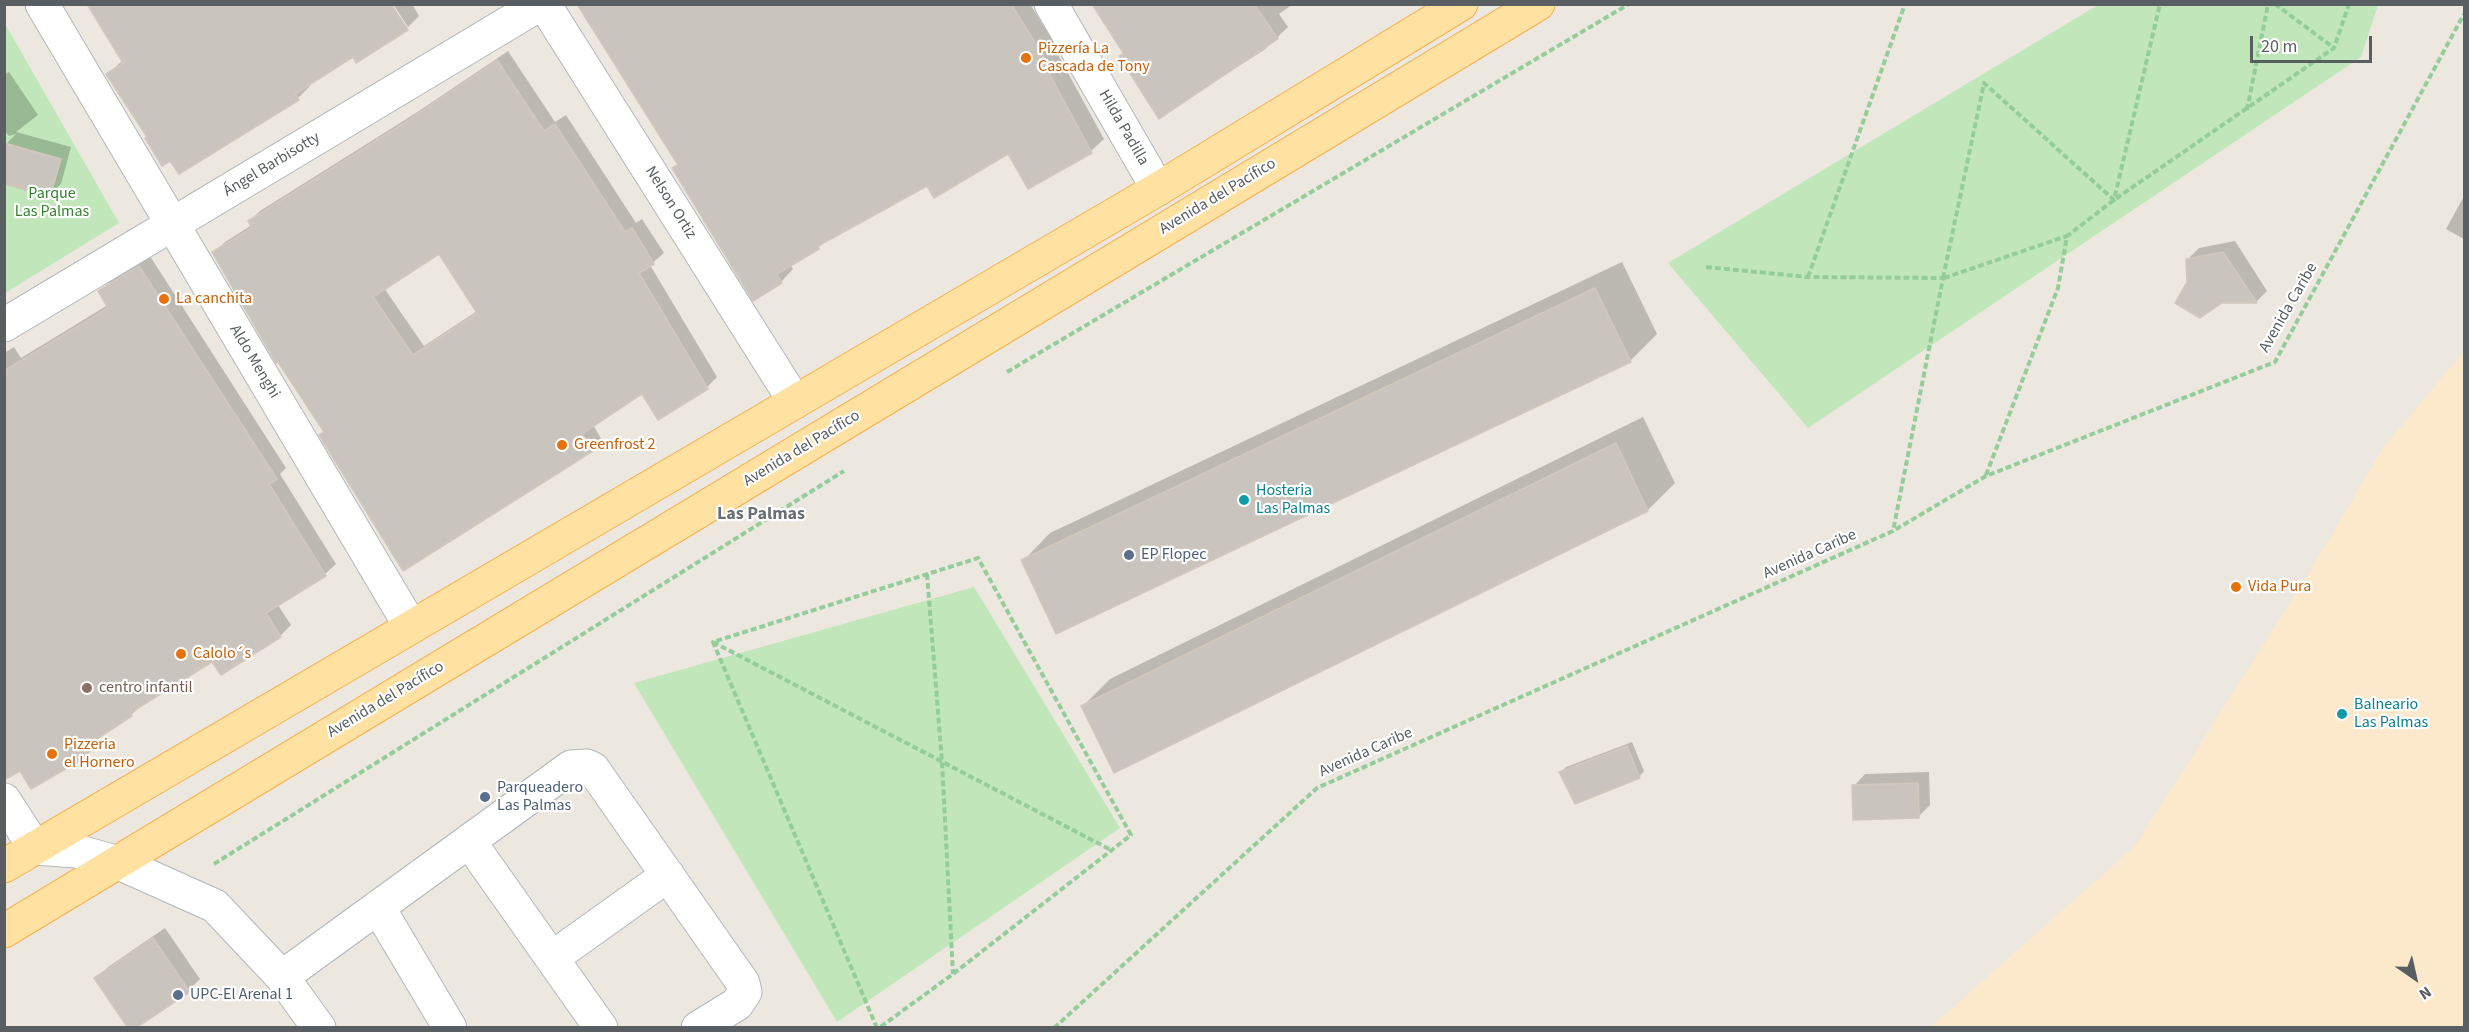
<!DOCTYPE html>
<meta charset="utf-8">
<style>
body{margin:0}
#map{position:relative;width:2469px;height:1032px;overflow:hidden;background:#ece8df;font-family:"Source Sans 3",sans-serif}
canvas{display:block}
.frame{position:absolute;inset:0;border:6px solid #585e61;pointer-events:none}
.north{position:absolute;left:2385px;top:948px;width:60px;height:60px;-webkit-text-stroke:4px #fff;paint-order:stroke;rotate:146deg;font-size:16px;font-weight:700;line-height:24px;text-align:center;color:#585e61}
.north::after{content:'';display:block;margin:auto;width:21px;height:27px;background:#585e61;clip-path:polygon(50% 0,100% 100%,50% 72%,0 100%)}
.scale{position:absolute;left:2250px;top:36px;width:122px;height:27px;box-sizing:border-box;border:3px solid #585e61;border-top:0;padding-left:8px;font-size:18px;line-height:21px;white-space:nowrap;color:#585e61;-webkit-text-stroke:4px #fff;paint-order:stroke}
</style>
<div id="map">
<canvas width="2469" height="1032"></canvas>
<div class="frame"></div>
<div class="north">N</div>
<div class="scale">20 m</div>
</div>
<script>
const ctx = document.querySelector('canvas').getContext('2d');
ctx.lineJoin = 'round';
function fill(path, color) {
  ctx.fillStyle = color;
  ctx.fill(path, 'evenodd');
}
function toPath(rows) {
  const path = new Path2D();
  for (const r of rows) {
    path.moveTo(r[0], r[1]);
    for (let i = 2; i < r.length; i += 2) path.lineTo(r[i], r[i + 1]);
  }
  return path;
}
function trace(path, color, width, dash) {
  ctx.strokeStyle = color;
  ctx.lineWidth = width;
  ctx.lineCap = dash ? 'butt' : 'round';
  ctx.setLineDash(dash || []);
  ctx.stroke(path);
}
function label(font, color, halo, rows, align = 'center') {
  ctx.font = font + ' "Source Sans 3",sans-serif';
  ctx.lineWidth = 4.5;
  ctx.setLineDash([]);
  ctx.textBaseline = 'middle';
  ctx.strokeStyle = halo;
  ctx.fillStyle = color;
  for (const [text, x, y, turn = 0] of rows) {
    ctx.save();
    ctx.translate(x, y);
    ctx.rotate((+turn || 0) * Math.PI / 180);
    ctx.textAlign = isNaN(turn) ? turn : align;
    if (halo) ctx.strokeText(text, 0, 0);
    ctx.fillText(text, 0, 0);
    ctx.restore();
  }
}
fill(toPath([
 [2098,5,2378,5,2361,57,1808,428,1668,263],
 [4,22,119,223,5,293,4,293],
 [974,587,1120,828,837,1022,634,683]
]), '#c0e6ba');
fill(toPath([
 [2464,351,2464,1027,1931,1027,2135,846,2303,583,2383,448]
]), '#fce9cb');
fill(toPath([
 [393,4,412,4,419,16,408,27],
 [1010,4,1030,4,1058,49,1056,51,1104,139,1091,151,1029,187,1009,152,927,184,827,239,818,248,790,264,793,269,781,282,754,299,674,169,679,163],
 [1094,4,1293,4,1279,14,1288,27,1264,50,1159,117,1121,57,1125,53],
 [407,28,357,61,353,55,309,83,310,86,298,98,171,159,149,137,108,74,123,60],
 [508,51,555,122,566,115,636,223,642,219,664,253,650,265,717,377,707,387,658,418,642,392,593,425,602,440,592,450,325,431,214,253,225,242,252,225,250,221,260,211,416,113],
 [439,252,477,311,424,346,384,288],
 [9,72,38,115,16,132,71,147,61,184,49,195,6,144,16,134,9,136,4,130,4,75],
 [2464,196,2464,239,2446,229],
 [2235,241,2267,291,2256,302,2188,283,2187,260,2199,248],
 [150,256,286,468,280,474,336,564,325,574,278,605,291,625,280,636,213,660,142,705,131,715,94,739,97,744,87,755,20,769,4,777,4,353,14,347,21,358,108,305,100,291,111,281],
 [1622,262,1657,334,1630,361,1023,561,1050,533],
 [1643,417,1675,483,1648,510,1115,771,1083,706,1110,679],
 [1632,742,1644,771,1639,777,1561,772,1566,767],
 [1929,772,1930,805,1919,816,1854,786,1865,774],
 [165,928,200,979,189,990,96,978,108,967]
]), '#0003');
const building = toPath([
 [87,4,391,4,408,30,356,63,353,57,295,94,299,100,179,174,170,161,162,166,145,138,147,137,106,74,123,63,87,4],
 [577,4,1011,4,1047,62,1044,64,1092,153,1028,189,1008,154,934,198,927,186,818,246,819,249,777,274,782,283,753,301,672,168,678,165,577,4],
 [1092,4,1254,4,1278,39,1159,119,1119,56,1124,54,1092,4],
 [497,60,544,131,555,124,625,232,632,228,654,264,639,273,708,389,658,420,642,394,582,434,593,451,403,571,319,435,324,432,278,362,276,363,212,252,252,228,248,221,404,123,497,60],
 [439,254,477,313,413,355,373,297,439,254],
 [4,143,61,159,50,197,4,184,4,143],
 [2223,252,2257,303,2222,303,2200,318,2175,303,2187,282,2186,259,2223,252],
 [139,266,277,479,269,484,326,576,266,613,281,637,221,675,212,662,130,713,132,716,83,748,88,756,31,789,20,771,4,780,4,371,108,308,98,291,139,266],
 [1595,288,1631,362,1056,634,1021,560,1595,288],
 [1616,443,1648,511,1114,773,1081,706,1616,443],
 [1627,746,1640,778,1575,804,1559,772,1627,746],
 [1918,783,1919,818,1853,820,1852,785,1918,783],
 [153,938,190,992,136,1028,128,1028,94,978,153,938]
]);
fill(building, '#c9c5be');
trace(building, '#d1c8bd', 1.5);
const minor = toPath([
 [42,4,411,627],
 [544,4,795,402],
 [1051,4,1158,189],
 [4,325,540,4],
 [4,800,35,848,76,851,119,863,215,906,282,977,319,1028],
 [469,841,601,1028],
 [378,907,450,1028],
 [552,958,668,875],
 [282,977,571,767,587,766,593,769,743,983,745,992,737,1004,698,1028]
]);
const major = toPath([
 [4,866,1158,189,1461,4],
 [4,931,1538,4]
]);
trace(minor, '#b2b7bb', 35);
trace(major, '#f8af4d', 35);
trace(toPath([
 [2275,4,2334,48],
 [2247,110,2268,4],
 [1706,267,1808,277,1943,278,1893,531],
 [1808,277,1905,4],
 [1943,278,1984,83,2114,200,2160,4],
 [1944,278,2067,236],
 [1007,372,1629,4],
 [1986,475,2058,288,2067,236,2114,200,2334,48,2349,4],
 [927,574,942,762,953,974],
 [713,642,1113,851],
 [214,864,844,471],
 [877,1028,713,642,978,558,1131,835,953,974,879,1028],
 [1054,1028,1317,788,1893,531,1986,476,2275,362,2464,14]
]), '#95cc9c', 4, [6, 3]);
trace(minor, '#fff', 33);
trace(major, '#ffe2a1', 33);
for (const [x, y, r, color] of [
 [1026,58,6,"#e8710a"],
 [164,299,6,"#e8710a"],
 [562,445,6,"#e8710a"],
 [1244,500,6,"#0f9aa8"],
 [1129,555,6,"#5c6f8a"],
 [2236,587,6,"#e8710a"],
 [181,654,6,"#e8710a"],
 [87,688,6,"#8d6e63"],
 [2342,714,6,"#0f9aa8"],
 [52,754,6,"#e8710a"],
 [485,797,6,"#5c6f8a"],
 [178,995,6,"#5c6f8a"]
]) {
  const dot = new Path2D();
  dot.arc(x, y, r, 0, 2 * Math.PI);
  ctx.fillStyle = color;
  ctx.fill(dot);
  trace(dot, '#fff', 2);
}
label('16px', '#c56008', '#fff', [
 ["Pizzería La",1038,49],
 ["Cascada de Tony",1038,67],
 ["La canchita",176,299],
 ["Greenfrost 2",574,445],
 ["Vida Pura",2248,587],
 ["Calolo´s",193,654],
 ["Pizzeria",64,745],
 ["el Hornero",64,763]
], 'left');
label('16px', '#585e61', '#fff', [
 ["Hilda Padilla",1123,128,60],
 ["Ángel Barbisotty",272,165,-31],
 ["Avenida del Pacífico",1218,197,-31],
 ["Nelson Ortiz",670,203,58],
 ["Avenida Caribe",2289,308,-60],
 ["Aldo Menghi",254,362,59],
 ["Avenida del Pacífico",802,449,-31],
 ["Avenida Caribe",1810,555,-24],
 ["Avenida del Pacífico",386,700,-31],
 ["Avenida Caribe",1366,753,-24]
]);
label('16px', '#37822f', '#fff', [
 ["Parque",52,194],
 ["Las Palmas",52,212]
]);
label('16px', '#0d838f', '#fff', [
 ["Hosteria",1256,491],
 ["Las Palmas",1256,509],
 ["Balneario",2354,705],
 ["Las Palmas",2354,723]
], 'left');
label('16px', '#4e5e75', '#fff', [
 ["EP Flopec",1141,555],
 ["Parqueadero",497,788],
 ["Las Palmas",497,806],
 ["UPC-El Arenal 1",190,995]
], 'left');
label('16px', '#785e54', '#fff', [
 ["centro infantil",99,688]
], 'left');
label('bold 18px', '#697073', '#fff', [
 ["Las Palmas",761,515]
]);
</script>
